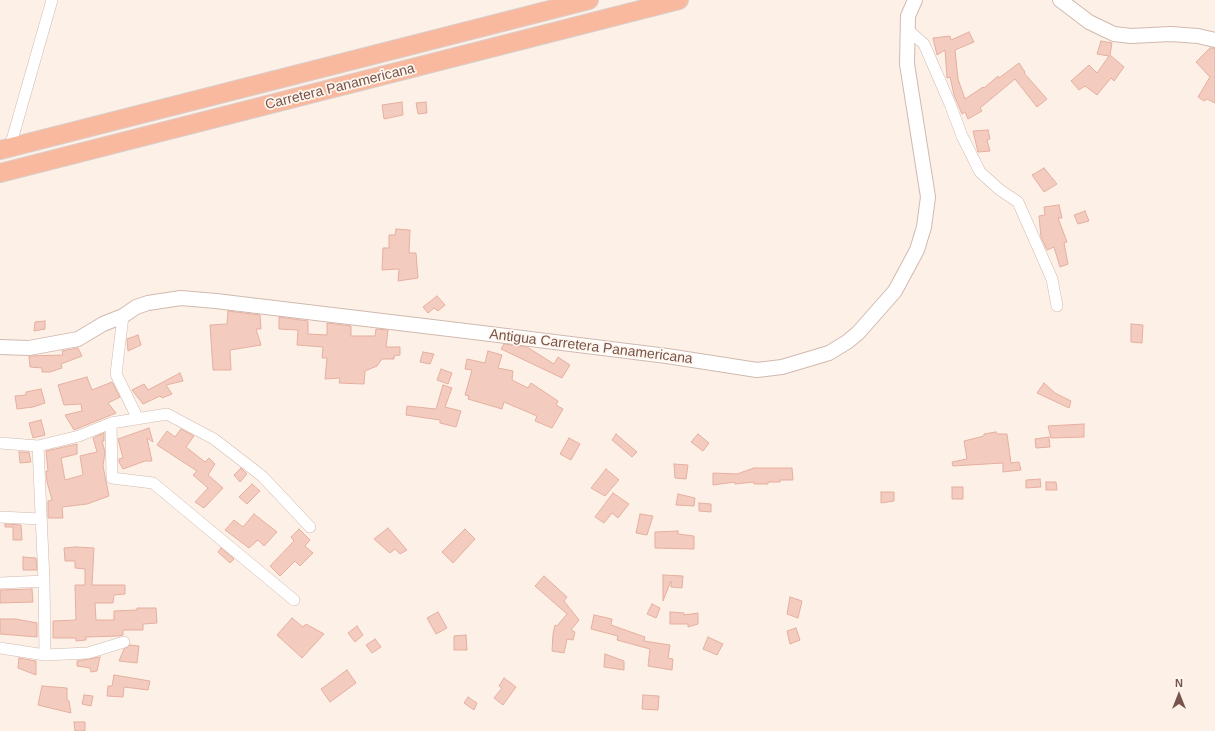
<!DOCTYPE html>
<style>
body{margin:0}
#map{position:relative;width:1215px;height:731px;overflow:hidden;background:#fdf1e7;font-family:Helvetica,sans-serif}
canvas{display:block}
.north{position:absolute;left:1159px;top:675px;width:40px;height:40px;-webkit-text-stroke:3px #fff6ee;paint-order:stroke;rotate:0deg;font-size:11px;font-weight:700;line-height:16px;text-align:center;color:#77544b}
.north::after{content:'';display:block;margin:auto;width:14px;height:18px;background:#77544b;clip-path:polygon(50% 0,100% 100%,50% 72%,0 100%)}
</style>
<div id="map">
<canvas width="1215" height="731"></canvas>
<div class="north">N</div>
</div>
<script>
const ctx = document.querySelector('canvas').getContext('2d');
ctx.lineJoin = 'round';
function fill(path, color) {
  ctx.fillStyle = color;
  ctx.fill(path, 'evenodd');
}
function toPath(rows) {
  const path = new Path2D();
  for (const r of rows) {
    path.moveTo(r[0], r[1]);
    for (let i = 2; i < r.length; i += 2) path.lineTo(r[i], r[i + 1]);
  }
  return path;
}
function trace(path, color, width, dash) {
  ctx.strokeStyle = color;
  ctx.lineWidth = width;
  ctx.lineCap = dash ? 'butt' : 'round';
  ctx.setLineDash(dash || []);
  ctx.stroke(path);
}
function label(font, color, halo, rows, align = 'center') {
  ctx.font = font + ' Helvetica,sans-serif';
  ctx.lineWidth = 3.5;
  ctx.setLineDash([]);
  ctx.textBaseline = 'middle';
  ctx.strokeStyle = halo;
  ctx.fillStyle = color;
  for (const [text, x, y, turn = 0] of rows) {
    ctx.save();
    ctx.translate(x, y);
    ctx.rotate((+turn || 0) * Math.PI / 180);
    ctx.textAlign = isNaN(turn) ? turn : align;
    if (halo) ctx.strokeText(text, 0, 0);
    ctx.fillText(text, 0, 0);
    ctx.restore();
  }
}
const building = toPath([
 [969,32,974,42,955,50,958,79,965,99,983,87,984,88,998,76,999,78,1019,63,1025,72,1024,73,1047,99,1037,107,1015,79,980,108,982,111,968,119,965,112,962,114,954,95,950,77,947,78,945,50,937,55,933,38,950,36,951,40,969,32],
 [1101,41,1112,43,1110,55,1124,67,1114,81,1111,78,1097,95,1085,86,1079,90,1071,81,1089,65,1097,73,1109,56,1097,54,1101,41],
 [1210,48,1215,48,1215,103,1207,99,1204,101,1198,97,1210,77,1196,62,1210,48],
 [402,102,403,115,384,119,382,105,402,102],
 [426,102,427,113,418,114,416,103,426,102],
 [988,130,990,139,987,140,990,151,978,152,973,131,988,130],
 [1044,168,1057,184,1044,192,1032,175,1044,168],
 [1059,205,1062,218,1058,218,1067,242,1064,243,1068,264,1060,267,1054,247,1047,250,1041,237,1039,216,1045,215,1044,207,1059,205],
 [1085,211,1089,221,1078,224,1074,215,1085,211],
 [396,229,410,230,409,253,416,253,418,278,398,281,399,269,382,270,383,248,389,248,389,235,395,235,396,229],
 [437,296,445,305,438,311,434,308,428,313,423,307,437,296],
 [228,311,260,315,261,329,256,329,261,345,230,350,231,370,213,370,210,325,227,324,228,311],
 [279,317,308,321,308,334,327,335,327,323,351,326,351,336,375,336,376,329,388,330,386,347,400,347,400,355,394,356,394,359,382,359,377,366,365,371,364,384,339,383,340,378,325,379,327,358,322,358,323,347,297,345,298,330,279,329,279,317],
 [45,321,45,329,34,331,35,322,45,321],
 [1131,324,1143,325,1142,343,1131,342,1131,324],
 [138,335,141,345,128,351,127,339,138,335],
 [504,344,527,347,554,364,558,357,570,365,562,378,501,349,504,344],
 [78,348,82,356,61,364,62,368,50,372,42,372,42,368,30,367,29,356,63,355,62,351,78,348],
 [488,351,502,355,498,368,513,371,512,380,528,388,531,383,558,401,556,405,563,409,552,428,535,421,537,416,504,402,502,409,468,399,469,396,465,395,472,370,465,369,467,359,485,363,488,351],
 [423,352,434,354,430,364,420,362,423,352],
 [441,369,452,373,448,384,437,380,441,369],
 [180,373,183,381,166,385,172,394,162,398,160,396,143,404,132,390,144,384,148,390,180,373],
 [87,377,92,390,112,382,120,397,108,403,116,413,74,430,65,415,82,411,81,404,64,405,58,385,87,377],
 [1044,383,1055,393,1071,401,1069,408,1037,393,1044,383],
 [443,385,452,388,445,407,461,411,456,427,440,423,440,420,406,415,407,406,436,409,443,385],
 [41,389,45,403,33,407,17,409,15,396,26,395,26,392,41,389],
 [41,420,45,435,33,438,29,423,41,420],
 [1084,424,1084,437,1051,438,1048,426,1084,424],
 [149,428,153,442,147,438,152,461,145,461,123,469,119,462,119,459,123,458,118,439,149,428],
 [181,429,194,436,186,447,205,462,209,458,215,464,208,475,223,488,204,508,195,502,208,488,193,475,197,471,157,445,167,431,175,437,181,429],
 [996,432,997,434,1007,434,1011,463,1019,462,1021,470,1003,472,1003,463,953,466,952,462,967,459,964,441,984,436,984,434,996,432],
 [104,433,104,441,102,441,105,452,103,466,109,496,87,504,62,507,63,518,48,518,48,501,52,500,47,482,46,471,48,471,46,451,77,444,77,454,61,458,65,480,83,475,80,456,97,452,93,438,104,433],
 [616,434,637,452,632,457,612,440,616,434],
 [698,434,709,443,703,451,691,442,698,434],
 [1049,437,1050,447,1036,448,1035,439,1049,437],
 [569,438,580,444,571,460,560,454,569,438],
 [19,452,29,452,31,462,20,463,19,452],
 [674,464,688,465,686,479,675,478,674,464],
 [241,468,247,474,240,482,234,475,241,468],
 [754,468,792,468,793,480,780,480,780,482,768,482,768,484,754,484,754,482,735,484,735,482,713,485,713,473,737,474,754,468],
 [606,469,619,480,605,496,591,488,606,469],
 [1040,479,1041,487,1026,488,1026,480,1040,479],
 [1046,482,1056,482,1057,490,1046,490,1046,482],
 [252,484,260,491,247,504,239,497,252,484],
 [952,487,963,487,963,499,952,499,952,487],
 [881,492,894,492,894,501,881,503,881,492],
 [613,493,629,504,618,518,612,513,604,523,595,517,613,493],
 [678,494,695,498,694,506,676,505,678,494],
 [699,503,711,504,711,512,699,511,699,503],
 [254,514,277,532,264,546,258,540,249,548,225,530,234,520,243,527,254,514],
 [640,514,653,516,647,535,636,533,640,514],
 [5,524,21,525,22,540,13,540,13,527,5,527,5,524],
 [388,528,407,550,400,554,395,549,390,553,374,539,388,528],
 [299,529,310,540,305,546,313,553,300,566,295,561,280,576,270,566,294,541,291,537,299,529],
 [465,529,475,539,453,563,442,552,465,529],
 [678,531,678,534,694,536,694,549,655,548,655,532,678,531],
 [75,547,94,548,92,585,125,585,125,594,114,595,113,603,95,603,96,620,114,620,114,611,137,610,137,608,156,608,157,623,143,624,143,630,123,630,123,635,119,636,86,637,86,640,76,641,76,638,53,638,53,621,76,620,75,585,85,585,85,569,75,568,75,561,65,561,64,548,75,547],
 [221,548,234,559,230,563,218,552,221,548],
 [23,557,36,558,37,570,23,570,23,557],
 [663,575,683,576,682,588,671,587,671,581,663,601,663,575],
 [544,576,567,597,564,601,579,620,571,630,575,632,573,640,567,639,564,653,552,651,553,634,555,625,557,626,567,614,535,586,544,576],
 [32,589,33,602,0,603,0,590,32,589],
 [790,597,802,601,798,618,787,614,790,597],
 [652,604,660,608,656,618,647,614,652,604],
 [438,612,447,628,436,634,427,618,438,612],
 [670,612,684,613,684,615,698,613,698,624,688,627,688,624,670,624,670,612],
 [594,615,612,619,611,625,645,637,644,641,670,645,668,658,673,659,672,670,648,666,650,649,617,640,618,636,591,629,594,615],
 [292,618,303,627,306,624,324,634,302,658,277,635,292,618],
 [0,619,16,619,37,623,37,637,0,634,0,619],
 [357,626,363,635,355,642,348,633,357,626],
 [796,628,800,640,790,644,787,631,796,628],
 [466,635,467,650,454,650,454,636,466,635],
 [708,637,723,644,717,655,703,649,708,637],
 [375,639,381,647,372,653,366,645,375,639],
 [130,645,139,646,137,663,119,661,124,649,130,645],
 [605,654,624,661,624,670,604,667,605,654],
 [100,657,97,671,91,672,90,668,77,666,77,661,100,657],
 [19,658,36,661,36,675,18,668,19,658],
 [347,670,356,683,330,702,321,689,347,670],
 [114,675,150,681,148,690,124,687,123,697,107,696,108,686,112,686,114,675],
 [504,678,516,687,503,705,494,698,502,688,499,686,504,678],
 [42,686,67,688,67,700,69,701,71,713,38,705,42,686],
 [84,695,93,696,91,706,82,704,84,695],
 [643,695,659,696,658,710,642,709,643,695],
 [468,697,477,703,474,710,464,703,468,697],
 [74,722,85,722,85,731,75,731,74,722]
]);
fill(building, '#f3cbbf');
trace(building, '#e5af9f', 1);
const minor = toPath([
 [907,29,924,44,950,104,962,136,980,172,1000,190,1018,202,1052,279,1057,306],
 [10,147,52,0],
 [123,316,116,374,138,419],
 [111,423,112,478,153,483,294,600],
 [0,443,38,446,79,436,111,423,167,414,214,439,262,476,310,527],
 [38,446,44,581,45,655],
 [0,517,41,519],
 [0,583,44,581],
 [0,648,45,655,88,653,124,642]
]);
const tertiary = toPath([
 [1060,0,1089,22,1114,34,1131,36,1171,34,1198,36,1215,40],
 [0,347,29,348,78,339,103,324,123,316,136,307,148,303,181,298,216,301,474,332,667,356,757,370,782,367,829,353,847,342,858,333,895,291,917,250,924,227,928,197,907,64,908,16,915,0]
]);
const trunk = toPath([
 [0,150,589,0],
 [0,173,679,0]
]);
trace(minor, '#d1b9af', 12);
trace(tertiary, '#d1b9af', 16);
trace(trunk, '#d9cfcd', 20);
trace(minor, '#fff', 11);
trace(tertiary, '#fff', 14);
trace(trunk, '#f9b99f', 18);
label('14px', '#77544b', '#fff6ee', [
 ["Carretera Panamericana",340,87,-14],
 ["Antigua Carretera Panamericana",591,347,7]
]);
</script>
